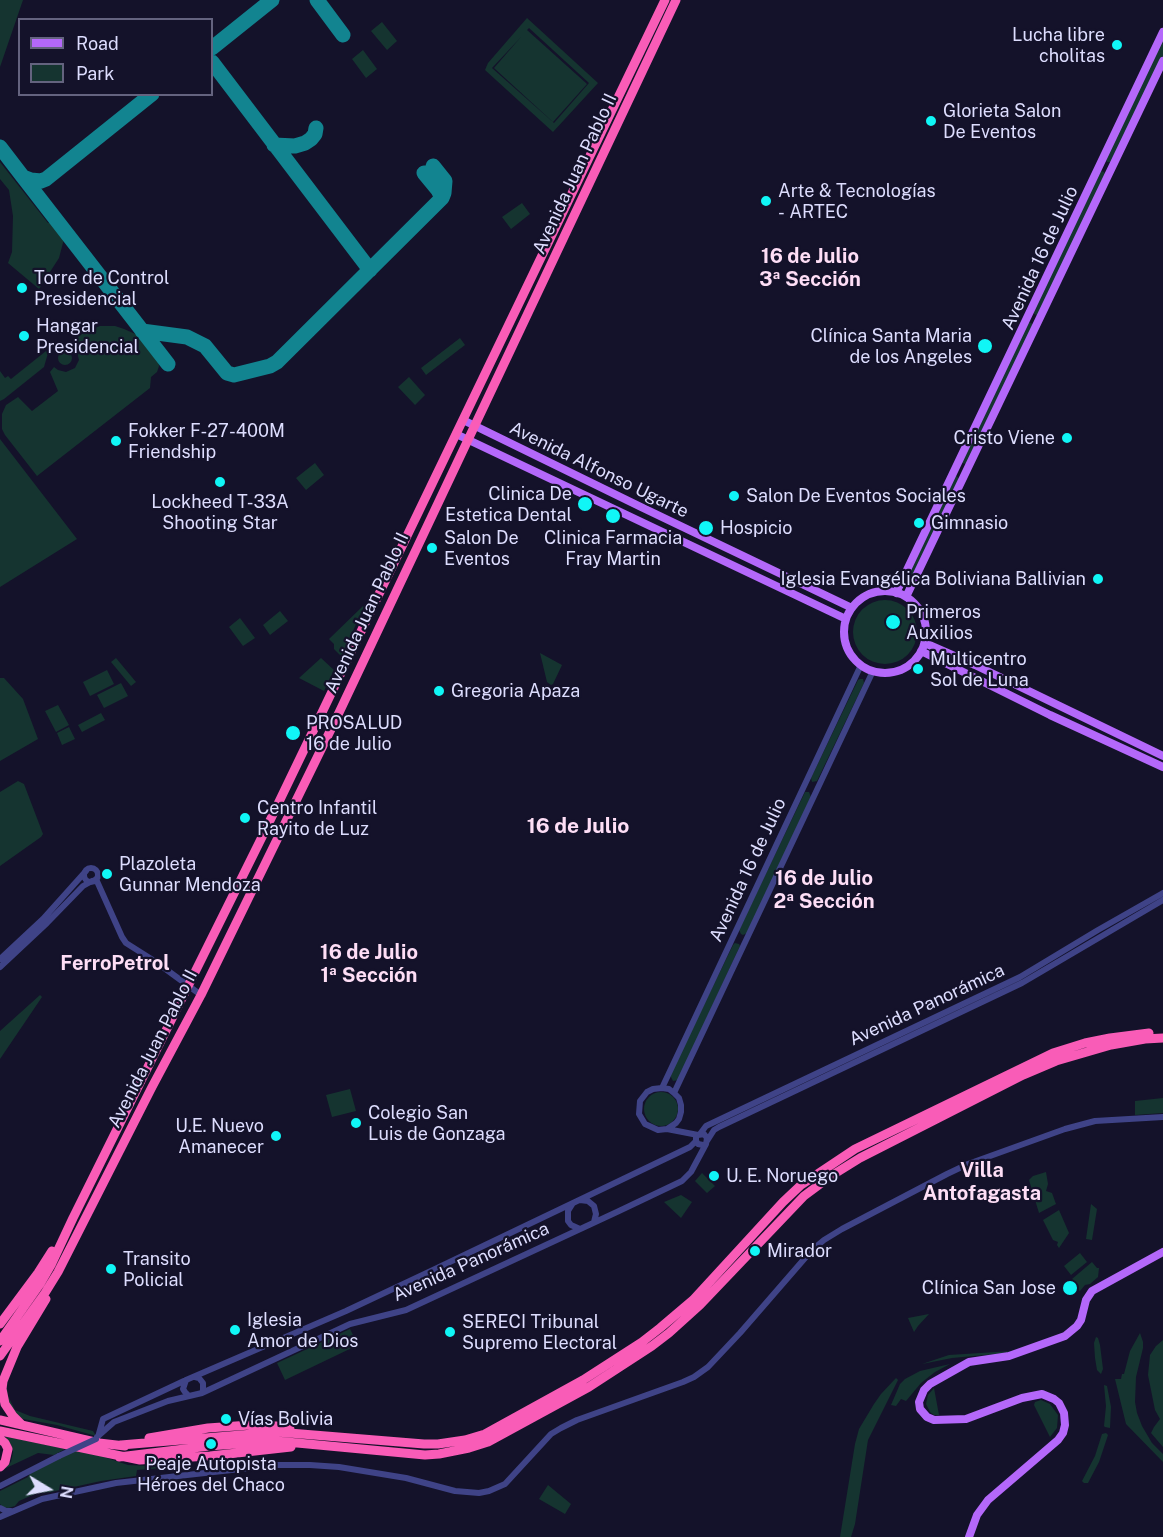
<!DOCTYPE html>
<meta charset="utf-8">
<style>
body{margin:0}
#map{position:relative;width:1163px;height:1537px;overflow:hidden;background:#14122a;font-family:"Public Sans",sans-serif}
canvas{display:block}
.legend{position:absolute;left:18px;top:18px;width:195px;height:78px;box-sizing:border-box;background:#14122a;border:2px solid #64637f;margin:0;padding:8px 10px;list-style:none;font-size:18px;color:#ddddfe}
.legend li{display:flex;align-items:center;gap:12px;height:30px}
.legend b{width:30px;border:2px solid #64637f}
.north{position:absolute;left:18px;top:1459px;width:60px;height:60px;-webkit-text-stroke:4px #14122a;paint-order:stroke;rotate:100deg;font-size:16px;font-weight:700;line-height:24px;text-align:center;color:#ddddfe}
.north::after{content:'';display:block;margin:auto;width:21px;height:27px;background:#ddddfe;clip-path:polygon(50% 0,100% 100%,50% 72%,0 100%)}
</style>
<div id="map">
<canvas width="1163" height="1537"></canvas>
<ul class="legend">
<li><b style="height:8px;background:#b468fa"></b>Road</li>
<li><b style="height:16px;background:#153430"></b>Park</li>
</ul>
<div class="north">N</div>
</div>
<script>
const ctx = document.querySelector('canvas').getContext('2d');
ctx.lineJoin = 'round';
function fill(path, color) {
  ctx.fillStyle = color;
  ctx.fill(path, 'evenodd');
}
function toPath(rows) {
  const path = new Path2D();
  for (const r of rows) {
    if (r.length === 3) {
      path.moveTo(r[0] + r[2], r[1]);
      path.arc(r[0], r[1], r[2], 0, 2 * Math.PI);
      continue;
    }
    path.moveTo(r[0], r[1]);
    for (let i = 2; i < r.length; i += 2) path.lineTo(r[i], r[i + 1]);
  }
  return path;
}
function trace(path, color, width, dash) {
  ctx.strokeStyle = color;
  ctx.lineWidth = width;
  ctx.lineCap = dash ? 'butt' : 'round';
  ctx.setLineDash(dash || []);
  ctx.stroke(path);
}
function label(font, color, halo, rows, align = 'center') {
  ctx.font = font + ' "Public Sans",sans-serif';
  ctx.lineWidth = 4.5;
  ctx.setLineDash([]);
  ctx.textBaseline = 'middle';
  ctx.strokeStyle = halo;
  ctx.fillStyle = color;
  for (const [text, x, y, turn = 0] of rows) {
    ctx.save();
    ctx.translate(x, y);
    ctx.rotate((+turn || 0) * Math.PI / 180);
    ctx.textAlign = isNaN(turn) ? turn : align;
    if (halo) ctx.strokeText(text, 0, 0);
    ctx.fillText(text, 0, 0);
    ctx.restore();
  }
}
fill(toPath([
 [0,0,23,0,0,67],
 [527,18,598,83,553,132,485,70,488,63],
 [529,28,589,83,554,123,492,68,521,37,494,68,553,122,587,84,527,30],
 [382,22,397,41,387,50,371,31],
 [1163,38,1163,56,1113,160,1111,162,1107,162,1106,159],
 [363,50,377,69,366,78,352,59],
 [0,162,48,223,51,222,64,239,59,258,39,289,8,263,12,252,13,216,9,190,0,179],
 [1101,171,1104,172,1106,175,1037,316,1036,315,1032,312],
 [522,203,530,214,511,229,502,217],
 [1028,322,1031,323,1033,325,966,464,962,463,961,463],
 [100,326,115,326,124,329,140,336,158,360,159,366,157,372,151,377,150,388,37,476,5,435,2,429,2,414,6,405,18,397,32,411,58,391,50,372,54,367,58,370,66,372,75,368,79,360,77,352,75,348,75,338,85,332],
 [460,338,465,345,426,375,421,368],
 [65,358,7],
 [46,351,48,353,44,367,4,399,0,401,0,371,5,378,8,376,11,379],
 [409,377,425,395,415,405,398,387],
 [0,439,77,539,0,587],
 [315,463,324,475,306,490,296,478],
 [956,475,959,479,913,575,910,575,908,574],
 [885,632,32],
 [363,606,364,607,342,655,340,655,334,649,334,644,329,639],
 [280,611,288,621,270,635,263,625],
 [240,618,255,638,243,646,229,627],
 [540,653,562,665,553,684,551,685,547,682],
 [116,658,136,682,131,686,111,662],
 [321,658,334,670,324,691,299,678],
 [107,670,114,684,90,696,83,682],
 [0,678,4,678,23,699,38,739,0,761],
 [860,679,863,679,864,683,817,781,812,782,811,778,858,680],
 [121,683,128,696,104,708,97,695],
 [58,705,69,725,56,732,45,711],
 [101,713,105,720,82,732,78,725],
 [69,727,75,739,62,745,57,733],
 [18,781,24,784,43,834,41,837,0,866,0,792],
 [805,792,809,792,811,797,747,933,743,935,741,934,739,930],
 [735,943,739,944,740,946,678,1080,673,1081,670,1075,733,945],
 [40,995,42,997,0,1059,0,1031],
 [350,1089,356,1111,332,1117,326,1095],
 [661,1109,17],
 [1163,1098,1163,1113,1135,1115,1135,1101],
 [1046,1172,1048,1184,1046,1191,1052,1193,1056,1204,1039,1213,1029,1180,1033,1176],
 [702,1173,715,1186,707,1193,695,1181],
 [681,1195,692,1202,681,1218,664,1202],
 [1091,1204,1097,1209,1092,1240,1086,1239],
 [1059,1210,1069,1233,1059,1248,1057,1245,1058,1242,1053,1240,1043,1220],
 [1080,1253,1087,1262,1071,1275,1064,1266],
 [1092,1262,1097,1268,1099,1268,1098,1277,1090,1284,1085,1285,1080,1291,1076,1288,1074,1287,1077,1284,1072,1279],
 [929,1314,918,1326,914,1332,908,1318],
 [350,1329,358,1345,285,1380,277,1363],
 [1140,1333,1143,1342,1143,1348,1136,1377,1135,1402,1137,1413,1142,1426,1152,1443,1163,1454,1163,1462,1126,1424,1115,1379,1121,1379,1122,1374,1124,1374,1130,1351],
 [1096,1337,1098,1338,1100,1345,1103,1369,1101,1374,1097,1370,1095,1358,1094,1343],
 [1163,1340,1163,1447,1151,1433,1154,1427,1160,1419,1155,1410,1148,1375,1150,1355,1156,1346],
 [1012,1351,996,1354,952,1358,922,1364,949,1355],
 [950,1364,935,1372,921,1383,906,1401,901,1399,896,1406,891,1405,900,1384,905,1379,920,1371],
 [9,1368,7,1388,8,1396,15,1410,30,1416,93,1431,96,1436,57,1425,23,1419,17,1416,5,1396],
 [896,1378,898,1380,868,1440,855,1524,851,1537,840,1537,855,1444,859,1429,874,1404,881,1394],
 [1104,1385,1107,1386,1111,1407,1110,1428,1105,1427,1104,1426,1106,1406],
 [934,1388,939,1415,934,1415,930,1412,926,1404,928,1395],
 [1041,1400,1050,1404,1058,1415,1057,1428,1050,1437,1034,1405,1035,1402],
 [1106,1433,1108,1435,1099,1462,1088,1483,1084,1483,1082,1481,1095,1456,1102,1434],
 [5,1436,65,1449,54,1455,38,1453,4,1469,11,1462,13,1452,11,1445],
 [76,1450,98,1455,128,1465,175,1467,137,1470,136,1476,101,1481,51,1492,37,1493,19,1501,15,1506,8,1508,3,1507,0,1504,0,1491,28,1477,30,1473],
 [548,1485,571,1504,565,1514,539,1499]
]), '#153430');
trace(toPath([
 [317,0,343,35],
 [212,48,272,0],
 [212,62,370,270],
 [274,145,295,146,305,143,311,139,315,134,316,128],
 [0,147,23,177,31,180,41,181,46,179,152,94],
 [424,173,438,190,442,198],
 [23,177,168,364],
 [142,331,187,337,205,346,227,373,234,375,270,366,277,362,442,198,444,193,445,181,433,166]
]), '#128490', 15);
trace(toPath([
 [91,875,7],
 [96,879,122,937,126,943,156,962,201,995],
 [0,959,43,919,86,871],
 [0,967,47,923,83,886,92,881],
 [662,1088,861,665],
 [674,1093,873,671],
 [667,1129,676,1123,679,1119,681,1112,681,1105,679,1098,674,1093,669,1089,662,1088,653,1089,647,1092,640,1101,639,1114,645,1124,658,1130,667,1129,698,1135],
 [700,1134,706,1126,1020,977,1098,930,1163,893],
 [707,1141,714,1130,719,1127,1022,983,1163,900],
 [580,1200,588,1201,594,1206,596,1214,594,1222],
 [573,1203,568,1211,568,1221,571,1225,580,1229],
 [195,1377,199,1378,203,1383,203,1390,202,1393],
 [186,1380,183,1389,185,1392,189,1396],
 [97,1437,114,1422,168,1401,202,1393,350,1324,406,1310,619,1211,682,1181,691,1172,706,1144],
 [98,1437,103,1419,186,1380,346,1311,433,1270,690,1147,696,1141,696,1137,698,1135,704,1134,707,1138,706,1144,703,1145,698,1144,696,1141],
 [0,1486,59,1456],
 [0,1508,6,1511,11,1511],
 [0,1517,42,1499,116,1483,276,1465,310,1465,339,1467,406,1478,455,1491,479,1493,489,1491,505,1484,551,1434,561,1428,577,1420,683,1382,694,1377,708,1367,740,1333,812,1250,824,1240,842,1229,947,1174,968,1164,1065,1129,1095,1121,1163,1117]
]), '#3f4387', 6);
trace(toPath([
 [463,420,641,507,852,608],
 [456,434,846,619],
 [885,632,41],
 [896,593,1163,32],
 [906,597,1163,61],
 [925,641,927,644,975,665,1163,756],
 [921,651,1050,715,1163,767],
 [969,1537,977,1515,988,1500,1058,1440,1063,1433,1065,1425,1064,1413,1059,1403,1054,1399,1042,1394,1022,1398,966,1419,934,1420,927,1417,920,1409,919,1402,924,1390,930,1384,969,1362,1009,1356,1065,1336,1077,1326,1081,1320,1086,1300,1092,1291,1163,1252]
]), '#b468fa', 8);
trace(toPath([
 [0,1324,38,1273,52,1251],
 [0,1341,40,1284,51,1265,73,1218,263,835,665,0],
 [0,1356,45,1293,58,1272,152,1087,201,995,336,719,676,0],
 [0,1420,99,1443,125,1446],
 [21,1424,13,1416,5,1404,2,1389,3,1381,17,1347,46,1299],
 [0,1431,140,1460,210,1456,291,1447],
 [149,1438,208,1428,250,1425,276,1426,290,1429],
 [0,1439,5,1443,8,1449,5,1462,0,1467],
 [121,1445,277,1432,424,1444,438,1444,465,1440,485,1434,583,1380,642,1342,660,1328,693,1300,783,1202,801,1185,855,1149,1053,1053,1085,1043,1110,1038,1149,1033],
 [119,1457,209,1446,276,1441,425,1455,439,1454,469,1448,488,1442,589,1387,652,1346,669,1333,700,1305,804,1196,831,1176,860,1158,1023,1075,1056,1061,1111,1045,1145,1039,1163,1038]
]), '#f95cb7', 9);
trace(toPath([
 [59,1456,96,1439]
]), '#3f4387', 6);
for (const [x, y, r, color] of [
 [1117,45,6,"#10f6f6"],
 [931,121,6,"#10f6f6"],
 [766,201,6,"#10f6f6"],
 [22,288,6,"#10f6f6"],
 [24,336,6,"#10f6f6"],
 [985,346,8,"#10f6f6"],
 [1067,438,6,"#10f6f6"],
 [116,441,6,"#10f6f6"],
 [220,482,6,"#10f6f6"],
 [734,496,6,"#10f6f6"],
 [585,504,8,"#10f6f6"],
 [613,516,8,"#10f6f6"],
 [919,523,6,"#10f6f6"],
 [706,528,8,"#10f6f6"],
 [432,548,6,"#10f6f6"],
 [1098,579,6,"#10f6f6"],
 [893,622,8,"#10f6f6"],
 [918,669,6,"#10f6f6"],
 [439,691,6,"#10f6f6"],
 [293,733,8,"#10f6f6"],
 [245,818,6,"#10f6f6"],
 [107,874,6,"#10f6f6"],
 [356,1123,6,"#10f6f6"],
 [276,1136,6,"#10f6f6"],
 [714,1176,6,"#10f6f6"],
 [755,1251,6,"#10f6f6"],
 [111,1269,6,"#10f6f6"],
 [1070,1288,8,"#10f6f6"],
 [235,1330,6,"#10f6f6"],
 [450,1332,6,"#10f6f6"],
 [226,1419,6,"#10f6f6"],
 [211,1444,6,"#10f6f6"]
]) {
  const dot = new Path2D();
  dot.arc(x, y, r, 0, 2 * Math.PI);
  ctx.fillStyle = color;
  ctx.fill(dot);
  trace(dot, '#14122a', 2);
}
label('18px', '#ddddfe', '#14122a', [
 ["Lucha libre",1105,35,"right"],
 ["cholitas",1105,56,"right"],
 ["Glorieta Salon",943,111],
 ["De Eventos",943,132],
 ["Arte & Tecnologías",778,191],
 ["- ARTEC",778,212],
 ["Torre de Control",34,278],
 ["Presidencial",34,299],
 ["Hangar",36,326],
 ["Presidencial",36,347],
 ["Clínica Santa Maria",972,336,"right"],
 ["de los Angeles",972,357,"right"],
 ["Fokker F-27-400M",128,431],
 ["Friendship",128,452],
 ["Cristo Viene",1055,438,"right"],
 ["Clinica De",572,494,"right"],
 ["Estetica Dental",572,515,"right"],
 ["Salon De Eventos Sociales",746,496],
 ["Lockheed T-33A",220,502,"center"],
 ["Shooting Star",220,523,"center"],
 ["Gimnasio",931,523],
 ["Hospicio",720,528],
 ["Salon De",444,538],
 ["Eventos",444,559],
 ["Clinica Farmacia",613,538,"center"],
 ["Fray Martin",613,559,"center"],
 ["Iglesia Evangélica Boliviana Ballivian",1086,579,"right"],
 ["Primeros",906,612],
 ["Auxilios",906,633],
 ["Multicentro",930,659],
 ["Sol de Luna",930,680],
 ["Gregoria Apaza",451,691],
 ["PROSALUD",306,723],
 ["16 de Julio",306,744],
 ["Centro Infantil",257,808],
 ["Rayito de Luz",257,829],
 ["Plazoleta",119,864],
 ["Gunnar Mendoza",119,885],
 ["Colegio San",368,1113],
 ["Luis de Gonzaga",368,1134],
 ["U.E. Nuevo",264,1126,"right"],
 ["Amanecer",264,1147,"right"],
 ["U. E. Noruego",726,1176],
 ["Mirador",767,1251],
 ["Transito",123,1259],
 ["Policial",123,1280],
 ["Clínica San Jose",1056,1288,"right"],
 ["Iglesia",247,1320],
 ["Amor de Dios",247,1341],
 ["SERECI Tribunal",462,1322],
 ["Supremo Electoral",462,1343],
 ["Vías Bolivia",238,1419],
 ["Peaje Autopista",211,1464,"center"],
 ["Héroes del Chaco",211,1485,"center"]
], 'left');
label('18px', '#ddddfe', '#14122a', [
 ["Avenida Juan Pablo II",575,174,-65],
 ["Avenida 16 de Julio",1040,258,-65],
 ["Avenida Alfonso Ugarte",599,470,26],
 ["Avenida Juan Pablo II",367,613,-65],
 ["Avenida 16 de Julio",748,870,-65],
 ["Avenida Panorámica",927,1005,-25],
 ["Avenida Juan Pablo II",153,1049,-63],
 ["Avenida Panorámica",471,1262,-24]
]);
label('bold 20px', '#fedef6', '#14122a', [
 ["16 de Julio",810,257],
 ["3ª Sección",810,280],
 ["16 de Julio",824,879],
 ["2ª Sección",824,902],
 ["16 de Julio",369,953],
 ["1ª Sección",369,976],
 ["FerroPetrol",115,964],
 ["Villa",982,1171],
 ["Antofagasta",982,1194]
]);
label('bold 21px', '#fedef6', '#14122a', [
 ["16 de Julio",578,827]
]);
</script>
